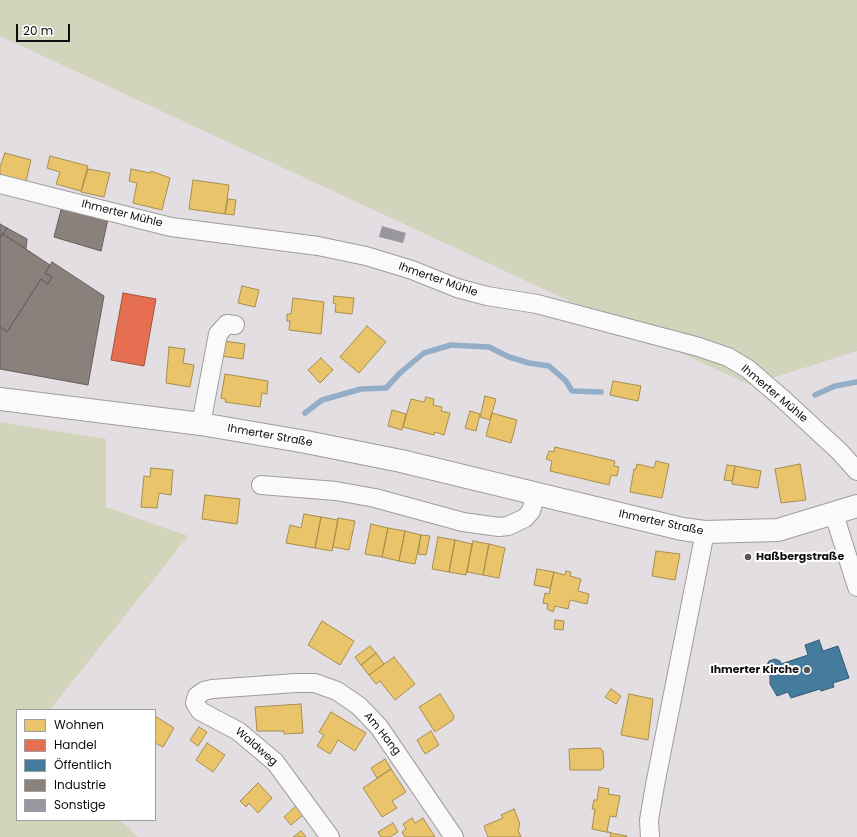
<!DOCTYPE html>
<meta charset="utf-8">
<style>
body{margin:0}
#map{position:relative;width:857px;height:837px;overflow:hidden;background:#e2dee2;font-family:Poppins,sans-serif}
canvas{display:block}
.legend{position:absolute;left:16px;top:709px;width:140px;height:112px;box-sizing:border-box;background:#fff;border:1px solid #9f9e9f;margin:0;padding:5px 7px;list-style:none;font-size:12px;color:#100d10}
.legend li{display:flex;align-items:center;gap:8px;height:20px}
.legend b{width:20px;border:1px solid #9f9e9f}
.scale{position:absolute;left:16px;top:24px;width:54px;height:18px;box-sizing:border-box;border:2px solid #100d10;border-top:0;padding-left:5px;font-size:12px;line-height:14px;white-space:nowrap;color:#100d10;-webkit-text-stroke:3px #fff;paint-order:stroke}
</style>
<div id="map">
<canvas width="857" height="837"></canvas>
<ul class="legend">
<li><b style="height:11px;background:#e9c46a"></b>Wohnen</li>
<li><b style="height:11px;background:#e76f51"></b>Handel</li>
<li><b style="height:11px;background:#457b9d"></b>Öffentlich</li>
<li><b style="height:11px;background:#8a817c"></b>Industrie</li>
<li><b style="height:11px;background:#9996a0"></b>Sonstige</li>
</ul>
<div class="scale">20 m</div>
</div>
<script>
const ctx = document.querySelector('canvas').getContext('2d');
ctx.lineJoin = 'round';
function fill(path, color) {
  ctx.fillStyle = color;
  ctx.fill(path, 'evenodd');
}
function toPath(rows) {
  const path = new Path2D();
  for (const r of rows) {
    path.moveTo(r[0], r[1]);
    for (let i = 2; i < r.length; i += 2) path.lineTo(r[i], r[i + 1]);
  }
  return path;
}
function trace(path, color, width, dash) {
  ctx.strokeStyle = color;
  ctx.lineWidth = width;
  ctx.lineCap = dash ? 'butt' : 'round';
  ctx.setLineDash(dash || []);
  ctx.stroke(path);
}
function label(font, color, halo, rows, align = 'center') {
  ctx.font = font + ' Poppins,sans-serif';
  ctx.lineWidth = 4;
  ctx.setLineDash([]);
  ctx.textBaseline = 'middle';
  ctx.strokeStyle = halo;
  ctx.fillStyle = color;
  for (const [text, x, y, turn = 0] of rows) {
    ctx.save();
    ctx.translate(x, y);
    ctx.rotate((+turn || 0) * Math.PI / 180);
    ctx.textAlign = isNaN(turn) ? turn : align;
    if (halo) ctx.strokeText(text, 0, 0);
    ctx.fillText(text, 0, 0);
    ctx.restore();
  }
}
fill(toPath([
 [0,0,857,0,857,351,750,385,0,36],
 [0,422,106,439,106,507,188,536,50,710,17,710,17,820,120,820,138,837,0,837]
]), '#d2d4bb');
const homes = toPath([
 [5,153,31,160,26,181,0,175,0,167,5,153],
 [50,156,88,166,81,191,56,184,60,172,47,168,50,156],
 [88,169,110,173,104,197,81,192,88,169],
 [131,169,150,173,151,171,170,178,162,210,133,203,137,183,129,181,131,169],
 [193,180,229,185,225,214,189,209,193,180],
 [228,199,236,200,234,215,225,214,228,199],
 [242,286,259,290,255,307,238,303,242,286],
 [334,296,354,298,352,314,335,312,336,304,333,303,334,296],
 [293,298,324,302,321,334,289,330,290,321,287,321,287,314,291,314,293,298],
 [367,326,386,342,359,373,340,357,367,326],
 [224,341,245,344,243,359,221,356,224,341],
 [169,347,185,349,183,363,194,365,190,387,166,383,169,347],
 [321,358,333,370,320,383,308,370,321,358],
 [225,374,268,381,267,394,262,393,260,407,225,402,226,399,221,398,225,374],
 [613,381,641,386,638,401,610,395,613,381],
 [485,396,496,399,490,420,480,417,485,396],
 [426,397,434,399,433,405,442,407,441,411,450,413,444,435,435,432,434,435,403,427,411,399,424,402,426,397],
 [392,410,406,414,402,430,388,426,392,410],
 [470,411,480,414,476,431,465,428,470,411],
 [492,413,517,420,511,443,486,436,492,413],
 [555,447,615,461,614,466,619,467,617,476,611,475,609,485,550,471,552,461,546,459,549,451,554,452,555,447],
 [656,461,669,464,662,498,630,492,634,469,636,469,637,464,654,468,656,461],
 [800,464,806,500,781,503,775,469,800,464],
 [727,465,735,466,732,481,724,480,727,465],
 [735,466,761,471,758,488,732,484,735,466],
 [151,468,173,470,171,495,159,493,157,508,141,507,144,476,150,477,151,468],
 [205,495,240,499,237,524,202,519,205,495],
 [304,514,321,517,315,548,286,543,290,525,301,528,304,514],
 [321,517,338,520,332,551,315,548,321,517],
 [338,518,355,521,349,550,333,547,338,518],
 [371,524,388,528,382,557,365,554,371,524],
 [388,528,405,531,399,561,382,557,388,528],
 [405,531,421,535,415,564,399,561,405,531],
 [421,535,430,536,426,555,418,554,421,535],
 [438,537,455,540,449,572,432,569,438,537],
 [455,540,472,544,466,575,449,572,455,540],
 [473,541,489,544,483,575,467,572,473,541],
 [489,544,505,548,499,578,483,575,489,544],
 [656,551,680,554,675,580,652,576,656,551],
 [537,569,554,572,550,588,534,585,537,569],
 [566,571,571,572,570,576,581,579,578,591,589,594,587,604,570,600,568,609,555,606,553,612,547,609,548,604,543,603,545,593,549,594,554,572,565,575,566,571],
 [555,620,564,621,563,630,554,629,555,620],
 [322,621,354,641,340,665,308,645,322,621],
 [370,646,376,653,361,665,355,657,370,646],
 [376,653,384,664,369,675,361,665,376,653],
 [394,657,415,684,395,700,380,681,376,684,369,675,394,657],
 [611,689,621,696,616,704,605,697,611,689],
 [440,694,454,716,453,720,435,732,419,707,440,694],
 [629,694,653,699,648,740,621,735,629,694],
 [301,704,303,733,284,734,284,731,257,731,255,707,301,704],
 [331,712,366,733,355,751,338,740,330,754,317,746,324,735,319,732,331,712],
 [155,716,174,728,163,747,155,743,155,716],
 [199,727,207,732,198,746,190,740,199,727],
 [431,731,439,745,425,754,417,740,431,731],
 [207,743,225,755,213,772,196,760,207,743],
 [600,748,603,751,604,767,601,770,570,770,569,749,600,748],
 [385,759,391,769,377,778,371,768,385,759],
 [391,769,406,792,392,801,397,808,382,817,363,788,391,769],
 [258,783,272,798,258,813,249,803,246,807,240,801,244,798,243,798,258,783],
 [599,787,609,789,608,794,620,796,616,817,610,816,607,831,611,833,592,829,595,809,592,809,594,800,597,800,599,787],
 [296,806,303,815,291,825,284,817,296,806],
 [514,809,520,824,518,830,521,837,488,837,484,826,503,818,501,815,514,809],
 [412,818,415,823,423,818,435,837,405,837,402,832,406,829,403,824,412,818],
 [393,823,398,832,390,837,381,837,378,832,393,823],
 [301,831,306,837,293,837,301,831],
 [611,833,627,836,626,837,610,837,611,833]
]);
fill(homes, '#e9c46a');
trace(homes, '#a88d4f', 1);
const shops = toPath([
 [123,293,156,299,144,366,111,360,123,293]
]);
fill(shops, '#e76f51');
trace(shops, '#a6523e', 1);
const public = toPath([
 [819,640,823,651,838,646,849,678,833,683,834,687,821,691,820,689,791,698,788,692,777,696,770,684,770,674,767,665,769,661,775,659,780,661,781,664,808,655,805,645,819,640]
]);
fill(public, '#457b9d');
trace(public, '#355a73', 1);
const industry = toPath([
 [63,202,108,219,101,251,54,237,63,202],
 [0,224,7,228,0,238,0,224],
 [7,228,27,239,26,249,3,234,7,228],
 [3,234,50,265,45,273,52,277,48,284,41,279,7,332,0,327,0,238,3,234],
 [52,262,104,296,88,385,0,369,0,327,7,332,41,279,48,284,52,277,45,273,52,262]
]);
fill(industry, '#8a817c');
trace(industry, '#655e5c', 1);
trace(toPath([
 [815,395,835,386,857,382],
 [305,413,322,400,361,389,386,388,401,372,424,353,451,345,489,347,509,357,529,363,549,366,566,381,572,391,601,392]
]), '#94aec7', 5.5);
fill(toPath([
 [382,226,406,233,403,243,379,237]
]), '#9996a0');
const minor = toPath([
 [0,184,171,227,318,246,366,256,412,270,457,288,487,296,537,304,699,347,728,357,748,369,784,400,840,452,857,471],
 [201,424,218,334,227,324,235,325],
 [261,485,336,491,375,498,463,522,499,527,508,526,525,518,531,511,536,494],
 [834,514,857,587],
 [330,837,275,762,238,731,200,711,195,703,197,696,204,691,212,689,296,683,315,683,337,691,359,706,379,727,454,837],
 [650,837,649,820,655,785,705,532]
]);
const major = toPath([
 [0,399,201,424,306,442,401,461,682,529,705,532,778,530,857,506]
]);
trace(minor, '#9f9c9f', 20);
trace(major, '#9f9c9f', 24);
trace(minor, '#fbfafb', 18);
trace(major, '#fbfafb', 22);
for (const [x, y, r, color] of [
 [748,557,4,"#5a565a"],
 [807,670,4,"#5a565a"]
]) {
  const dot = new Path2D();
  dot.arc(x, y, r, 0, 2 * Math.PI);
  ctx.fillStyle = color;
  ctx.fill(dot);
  trace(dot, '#fff', 1.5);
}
label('11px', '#100d10', '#fff', [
 ["Ihmerter Mühle",122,214,14],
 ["Ihmerter Mühle",438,280,19],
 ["Ihmerter Mühle",774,394,40],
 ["Ihmerter Straße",270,436,10],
 ["Ihmerter Straße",661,523,12],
 ["Am Hang",382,734,51],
 ["Waldweg",256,747,41]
]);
label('bold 11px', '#100d10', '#fff', [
 ["Haßbergstraße",756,557],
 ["Ihmerter Kirche",799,670,"right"]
], 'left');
</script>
